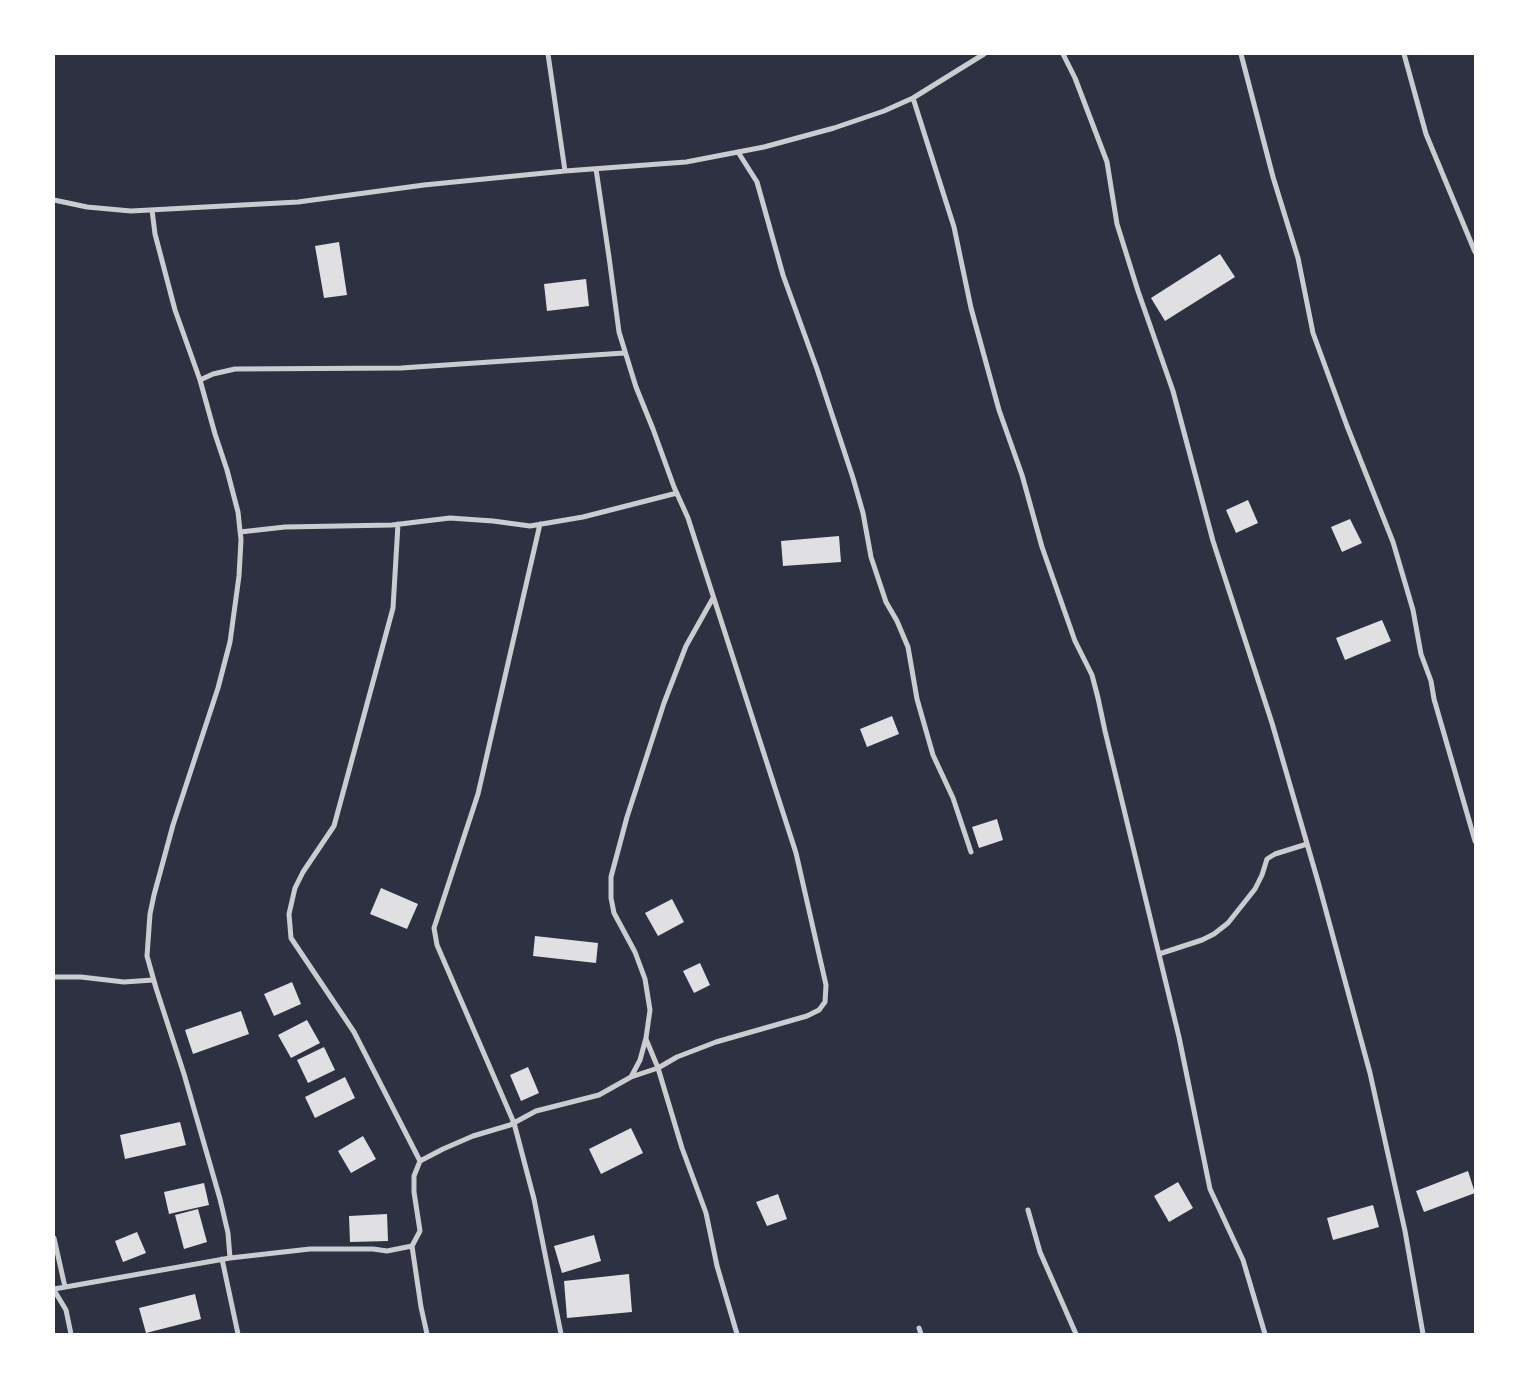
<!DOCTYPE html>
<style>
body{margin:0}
#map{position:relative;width:1529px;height:1388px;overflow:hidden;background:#2d3142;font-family:Figtree,sans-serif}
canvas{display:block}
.frame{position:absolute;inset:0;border:55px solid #fff;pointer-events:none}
</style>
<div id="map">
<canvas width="1529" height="1388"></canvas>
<div class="frame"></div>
</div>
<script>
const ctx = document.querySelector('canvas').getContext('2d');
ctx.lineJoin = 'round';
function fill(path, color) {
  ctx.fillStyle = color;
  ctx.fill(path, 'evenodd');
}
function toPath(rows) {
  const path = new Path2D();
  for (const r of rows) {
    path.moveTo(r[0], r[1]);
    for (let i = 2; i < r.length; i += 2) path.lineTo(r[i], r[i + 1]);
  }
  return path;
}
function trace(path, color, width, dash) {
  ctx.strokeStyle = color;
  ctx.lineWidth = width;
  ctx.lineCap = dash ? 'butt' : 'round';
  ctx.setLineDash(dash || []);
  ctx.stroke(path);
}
fill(toPath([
 [339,242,347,295,324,298,315,246],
 [1220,254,1235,277,1165,321,1151,298],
 [586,279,589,306,547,311,544,284],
 [1248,500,1258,523,1236,533,1226,510],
 [1350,519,1362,543,1342,552,1331,527],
 [839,536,841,562,783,566,781,541],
 [1382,620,1391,641,1345,660,1336,638],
 [892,716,899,734,867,747,860,729],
 [997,819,1003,840,979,848,972,827],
 [381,888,418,904,407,929,370,914],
 [672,899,684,922,658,936,645,913],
 [535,936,598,943,596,963,533,956],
 [700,963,710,985,694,993,683,971],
 [292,982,301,1004,274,1016,264,994],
 [241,1011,249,1034,193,1054,185,1030],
 [307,1020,320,1043,291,1058,278,1035],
 [324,1047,335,1070,308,1083,297,1060],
 [528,1067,539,1093,521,1101,510,1075],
 [345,1077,355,1098,315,1118,305,1097],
 [180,1122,186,1145,125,1159,120,1135],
 [631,1128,643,1153,601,1174,589,1149],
 [363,1136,376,1159,351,1173,338,1151],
 [1468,1171,1475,1193,1424,1212,1416,1191],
 [1178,1182,1193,1208,1169,1222,1154,1196],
 [204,1183,209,1205,169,1214,164,1192],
 [778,1194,787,1219,767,1226,756,1202],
 [1373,1205,1379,1227,1333,1240,1327,1218],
 [198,1209,207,1242,184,1249,175,1215],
 [387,1214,388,1241,350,1242,349,1216],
 [137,1232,146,1253,123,1262,115,1241],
 [594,1235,601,1261,562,1273,554,1246],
 [629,1274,632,1312,567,1318,564,1281],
 [195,1294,201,1319,146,1333,139,1308]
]), '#e0e0e3');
trace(toPath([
 [548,54,565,171],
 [1063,54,1075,78,1107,162,1117,224,1138,291,1173,391,1213,541,1272,723,1319,885,1370,1073,1405,1231,1423,1334],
 [1241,54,1273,177,1298,258,1313,333,1347,426,1393,542,1413,610,1421,654,1431,681,1434,699,1475,841],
 [1404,54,1426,134,1475,252],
 [913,98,954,227,971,308,999,410,1022,475,1042,547,1075,641,1092,675,1098,698,1105,731,1179,1037,1210,1189,1243,1260,1265,1334],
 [738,152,757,182,783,275,817,369,853,478,863,513,871,557,886,602,897,621,908,647,917,699,933,755,953,798,971,852],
 [54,200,87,207,131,211,298,202,424,185,565,171,686,162,764,147,834,128,884,111,913,98,984,54],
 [152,210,155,234,175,310,200,380,215,434,227,470,238,512,241,540,239,576,230,642,218,688,173,825,154,895,150,914,147,956,156,988,184,1074,220,1199,228,1233,230,1258],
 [200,380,213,374,235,369,401,368,624,353],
 [398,524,393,608,334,826,303,872,295,888,289,914,291,938,354,1032,420,1161],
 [540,524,478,794,434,928,437,945,514,1123,534,1199,561,1334],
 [240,532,285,527,392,525,450,518,493,521,530,526,583,517,677,493],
 [1159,954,1202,940,1214,934,1228,923,1255,889,1262,875,1267,859,1275,854,1307,844],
 [54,977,81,977,124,982,153,980],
 [646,1039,658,1068,682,1148,706,1213,717,1266,737,1334],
 [631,1077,640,1060,646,1038,650,1010,645,979,635,952,614,913,611,898,611,877,627,817,664,703,686,646,713,598],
 [1028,1210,1040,1252,1076,1334],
 [54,1238,65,1287],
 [222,1259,238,1334],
 [54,1289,230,1258,310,1249,373,1249,387,1251,412,1246],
 [54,1290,66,1310,71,1334],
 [919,1328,921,1334],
 [427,1334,421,1307,412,1246,420,1231,414,1192,414,1176,420,1161,443,1149,473,1136,510,1125,536,1111,599,1095,631,1077,658,1068,677,1057,716,1042,807,1016,819,1010,825,1002,826,985,796,853,688,518,674,487,653,429,636,387,619,332,609,257,596,169]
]), '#caccd0', 5);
</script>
